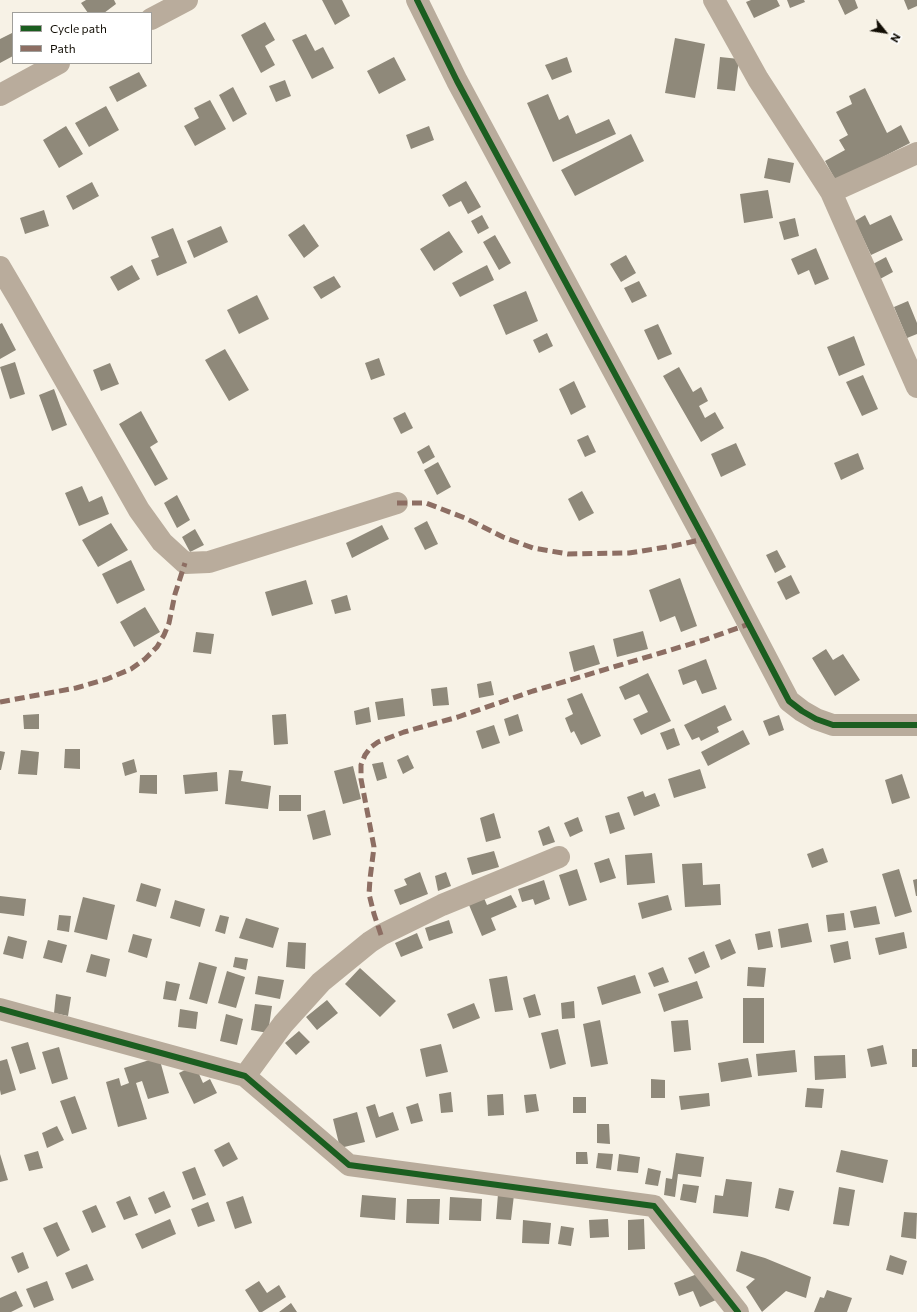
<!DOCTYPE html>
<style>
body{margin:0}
#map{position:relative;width:917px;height:1312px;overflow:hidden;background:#f7f2e6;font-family:Commissioner,sans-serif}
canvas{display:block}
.legend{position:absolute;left:12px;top:12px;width:140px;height:52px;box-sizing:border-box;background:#fff;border:1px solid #a09f9b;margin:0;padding:5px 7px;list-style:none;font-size:12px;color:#120e05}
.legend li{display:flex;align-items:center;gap:8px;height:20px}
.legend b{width:20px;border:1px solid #a09f9b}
.north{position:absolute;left:865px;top:12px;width:40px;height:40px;-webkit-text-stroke:3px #fff;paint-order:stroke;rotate:120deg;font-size:11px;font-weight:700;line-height:16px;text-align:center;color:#120e05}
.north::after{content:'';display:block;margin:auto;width:14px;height:18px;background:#120e05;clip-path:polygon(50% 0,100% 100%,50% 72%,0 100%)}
</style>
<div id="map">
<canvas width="917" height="1312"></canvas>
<ul class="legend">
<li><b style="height:5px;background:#1b5e20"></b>Cycle path</li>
<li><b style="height:5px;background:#8d6e63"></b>Path</li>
</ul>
<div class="north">N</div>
</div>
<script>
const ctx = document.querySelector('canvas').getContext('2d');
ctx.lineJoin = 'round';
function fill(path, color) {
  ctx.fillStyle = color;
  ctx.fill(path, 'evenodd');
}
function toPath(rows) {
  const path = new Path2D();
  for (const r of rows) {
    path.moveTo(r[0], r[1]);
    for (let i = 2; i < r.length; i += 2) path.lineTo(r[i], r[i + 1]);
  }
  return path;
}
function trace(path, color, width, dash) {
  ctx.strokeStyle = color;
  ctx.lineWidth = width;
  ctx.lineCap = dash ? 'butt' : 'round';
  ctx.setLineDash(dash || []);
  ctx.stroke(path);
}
fill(toPath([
 [86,0,114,0,116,4,104,13,88,13,81,3],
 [322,0,342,0,350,16,335,25],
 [751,0,777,0,780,6,754,18,746,2],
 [787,0,804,0,805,2,790,8],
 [838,0,855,0,858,8,845,15],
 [904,0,917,0,917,6,908,10],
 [265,22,275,40,265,46,275,65,261,73,241,35],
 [12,33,13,35,13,56,0,63,0,39],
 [306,34,315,51,323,47,334,68,312,79,292,40],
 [675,38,705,44,695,98,665,93],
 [394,57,406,80,379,94,367,71],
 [567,57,572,72,552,80,545,65],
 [720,57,739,59,735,91,717,89],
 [139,72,147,86,117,102,109,87],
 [285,80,291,96,276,102,269,86],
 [233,87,247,114,233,122,219,95],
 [865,88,887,133,901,125,910,143,836,181,825,161,845,150,839,140,848,135,836,112,852,104,849,96],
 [548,94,559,120,568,115,576,134,609,119,616,134,553,162,527,103],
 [210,100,226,129,195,146,184,126,199,118,194,108],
 [106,106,119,130,89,147,75,123],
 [66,126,83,154,59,168,43,140],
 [429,126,434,140,411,149,406,135],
 [631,134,644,161,575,196,561,170],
 [768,158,794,163,790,183,764,178],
 [466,181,481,207,468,214,461,201,449,207,442,195],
 [92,182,99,196,73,210,66,196],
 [768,190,773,218,744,223,740,194],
 [44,210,49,226,25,234,20,218],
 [482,215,489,228,478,234,471,221],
 [865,215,870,225,891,215,903,240,871,255,855,221],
 [795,218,799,236,784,240,779,222],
 [304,224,319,246,304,258,288,235],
 [221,226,228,242,194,258,187,241],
 [173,228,187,263,157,276,151,260,159,257,151,237],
 [449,231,463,252,434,271,420,249],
 [495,235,511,263,499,270,483,242],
 [816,248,829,279,815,285,809,270,798,275,791,259],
 [626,255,636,273,621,282,610,264],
 [886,257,893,272,880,279,873,264],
 [132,265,140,279,118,291,110,277],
 [487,265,494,280,460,297,452,283],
 [334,276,341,287,321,299,313,287],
 [639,281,647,296,632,303,624,288],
 [526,291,538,321,506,335,493,305],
 [257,295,269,319,239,334,227,310],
 [908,301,917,323,917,334,907,338,894,307],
 [2,323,16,350,0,359,0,324],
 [658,324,672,354,658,360,644,330],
 [547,333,553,346,539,353,533,340],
 [854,336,865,365,839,376,827,347],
 [225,349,249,390,229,401,205,360],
 [379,358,385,375,371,380,365,363],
 [15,362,25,394,10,399,0,367],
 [110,363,119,384,101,391,93,370],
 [679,367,693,392,701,387,708,401,699,406,705,418,715,412,724,428,701,442,663,376],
 [863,375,878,409,862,416,846,382],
 [574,381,586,407,571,415,559,389],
 [54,389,67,425,52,431,39,395],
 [141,411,158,442,150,447,168,479,155,486,119,424],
 [405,412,413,428,401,434,393,418],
 [588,435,596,452,585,457,577,440],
 [736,443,746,465,721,477,711,454],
 [429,445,435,457,423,464,417,452],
 [858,453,864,469,841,480,834,463],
 [438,462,451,487,437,495,424,470],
 [82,486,89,502,102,496,109,514,79,526,65,493],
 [582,491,594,513,579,521,568,499],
 [177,495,190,520,177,528,164,503],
 [427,521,438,544,425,550,414,528],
 [111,523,128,550,98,567,82,540],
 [382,525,389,539,352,558,346,543],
 [195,529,204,545,190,552,182,537],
 [777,550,786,567,775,573,766,555],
 [131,560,145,590,117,604,102,574],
 [791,575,800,593,786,600,777,582],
 [680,578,697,626,681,632,675,616,660,622,649,590],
 [306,580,313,604,272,616,265,592],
 [347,595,351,610,335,614,331,600],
 [145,607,160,632,134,647,120,622],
 [643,631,648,649,617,657,613,639],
 [196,632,214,634,211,654,193,652],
 [594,645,600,664,574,672,569,652],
 [826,649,833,660,843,654,860,680,835,696,812,658],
 [706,659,717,689,702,694,696,680,683,685,678,670],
 [648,673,671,721,641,735,633,719,648,712,639,694,625,700,619,687],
 [491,681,494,695,479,698,477,684],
 [447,687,449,705,433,706,431,689],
 [582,693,601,736,581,745,574,731,571,733,565,718,573,714,567,699],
 [403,698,405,716,378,720,375,702],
 [725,705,732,720,717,727,719,732,701,741,699,737,692,740,684,725],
 [369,707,371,722,356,725,354,711],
 [39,714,39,729,24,729,23,715],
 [286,714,288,744,274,745,272,715],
 [518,714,523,731,509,736,504,719],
 [779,715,784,730,769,736,763,721],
 [494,725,500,743,482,749,476,731],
 [674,728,680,745,667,750,660,733],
 [743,730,750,744,708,766,701,752],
 [65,749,80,749,80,769,64,768],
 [21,750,39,752,37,775,18,774],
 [0,751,5,752,1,770,0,770],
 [408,755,414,768,403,774,397,760],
 [134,759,137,772,125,776,122,763],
 [383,762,387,778,377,781,372,764],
 [353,766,361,799,343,804,334,771],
 [700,769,706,788,674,798,668,779],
 [229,770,243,771,241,781,271,786,268,809,225,804],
 [217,772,218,791,185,794,183,775],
 [902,774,910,798,892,804,885,780],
 [140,775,157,775,157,794,139,793],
 [643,791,645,797,655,793,660,806,634,816,627,797],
 [279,795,301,795,301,811,279,811],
 [325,810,331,835,313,840,307,815],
 [619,812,625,829,610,834,605,816],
 [494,813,501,838,486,842,480,818],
 [578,817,583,831,570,837,564,823],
 [549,826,555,842,543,846,538,831],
 [823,848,828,862,812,868,807,854],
 [494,851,499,867,472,875,467,858],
 [652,853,655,883,627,885,625,855],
 [609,858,616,878,600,883,594,863],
 [702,863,703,885,720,884,721,905,685,907,682,864],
 [577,869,587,900,569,906,559,875],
 [899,869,912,912,895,917,882,874],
 [420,872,428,894,400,905,394,890,407,885,404,879],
 [446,872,451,886,438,891,435,876],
 [917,879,917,896,916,896,913,880],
 [544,880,550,899,535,905,533,899,522,902,518,889],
 [141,883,161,889,156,907,136,901],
 [511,895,517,907,491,918,496,930,482,936,469,905,484,898,487,905],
 [668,895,672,910,642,919,638,903],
 [0,896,26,899,24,916,0,913],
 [83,897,115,905,107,940,74,932],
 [175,900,205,909,200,927,170,918],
 [876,906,880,924,854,928,850,911],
 [844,913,846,930,828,932,826,915],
 [59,915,71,916,69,932,57,930],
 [220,915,229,917,225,934,215,931],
 [246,918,279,928,273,948,239,938],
 [449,920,453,933,429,941,425,928],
 [808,923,812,942,781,948,778,929],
 [770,931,773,947,758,950,755,934],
 [904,932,907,948,879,955,875,938],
 [417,933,423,948,401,957,395,943],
 [133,934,152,939,147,958,128,952],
 [8,936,27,941,23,959,3,954],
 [730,939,736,953,721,960,715,945],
 [48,940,67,945,62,963,43,958],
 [848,941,851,959,834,963,830,945],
 [288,942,306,943,305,969,286,967],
 [704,951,710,967,695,974,688,958],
 [91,954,110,959,106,977,86,972],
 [235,957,248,959,246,970,233,967],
 [199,962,217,967,207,1004,189,999],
 [663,967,669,982,654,987,648,973],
 [748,967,766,968,764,987,747,986],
 [360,968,396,1001,380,1017,345,984],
 [227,971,245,977,236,1008,218,1003],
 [635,975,641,993,602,1005,597,987],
 [258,976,284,980,280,999,255,994],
 [507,976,513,1010,495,1012,489,979],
 [166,981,180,984,176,1001,163,999],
 [697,981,703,998,664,1012,658,994],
 [56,994,71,997,68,1016,54,1013],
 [535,994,541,1015,529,1018,523,998],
 [743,998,764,998,764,1043,743,1043],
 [327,1000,338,1013,317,1030,306,1017],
 [574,1001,575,1018,562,1019,561,1003],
 [474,1003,480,1018,453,1029,447,1014],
 [255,1004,272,1006,268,1033,251,1030],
 [180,1009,198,1012,196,1029,178,1027],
 [226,1014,243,1019,237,1045,220,1041],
 [600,1020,608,1064,591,1067,583,1024],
 [688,1020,691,1050,674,1052,671,1021],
 [558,1029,566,1064,550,1069,541,1033],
 [299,1031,310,1042,296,1055,285,1043],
 [28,1042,36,1069,20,1074,11,1047],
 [441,1044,448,1072,426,1077,420,1049],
 [883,1045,887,1064,871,1067,867,1049],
 [59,1047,68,1079,52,1084,42,1052],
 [912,1049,917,1049,917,1067,912,1067],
 [795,1050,797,1072,758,1076,756,1054],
 [845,1055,846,1078,815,1080,814,1056],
 [159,1057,169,1093,148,1099,142,1081,136,1083,147,1119,118,1127,106,1082,119,1078,121,1086,129,1083,124,1068],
 [748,1058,752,1077,721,1082,718,1063],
 [7,1059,16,1090,1,1095,0,1090,0,1061],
 [195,1065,203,1083,210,1079,217,1093,194,1104,179,1073],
 [651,1079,665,1080,665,1098,651,1098],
 [807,1088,824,1089,822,1108,805,1107],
 [451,1092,453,1112,441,1113,439,1094],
 [709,1093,710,1106,681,1110,679,1096],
 [503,1094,504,1115,488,1116,487,1095],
 [536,1094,539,1111,526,1113,524,1095],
 [75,1096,87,1129,72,1134,60,1101],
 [573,1097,586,1097,586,1113,573,1113],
 [418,1103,423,1121,411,1124,406,1107],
 [375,1104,379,1117,393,1112,399,1130,376,1138,366,1107],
 [357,1112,365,1142,340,1148,333,1119],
 [597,1124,609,1124,610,1144,597,1143],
 [57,1126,64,1140,47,1148,42,1133],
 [229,1142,238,1159,223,1167,214,1150],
 [841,1150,888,1160,883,1183,836,1172],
 [38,1151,43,1168,29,1171,24,1155],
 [576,1152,587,1152,588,1164,576,1164],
 [598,1153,613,1154,611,1170,596,1168],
 [676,1153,704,1157,701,1177,678,1174,675,1197,664,1195,666,1178,672,1179],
 [0,1154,8,1180,0,1182],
 [619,1154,640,1157,638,1173,617,1171],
 [195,1167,206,1195,193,1200,182,1172],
 [648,1168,661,1171,658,1186,645,1184],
 [726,1179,752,1182,748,1217,713,1213,715,1195,723,1196],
 [683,1184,699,1186,696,1203,680,1200],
 [839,1187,855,1190,849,1226,833,1224],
 [779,1188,794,1191,789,1211,775,1208],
 [164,1191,171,1207,155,1214,148,1198],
 [498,1194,514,1195,511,1220,496,1219],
 [362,1195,396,1198,395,1220,360,1217],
 [130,1196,138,1215,124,1220,116,1202],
 [243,1196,252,1223,235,1229,226,1202],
 [450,1197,482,1199,481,1221,449,1220],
 [407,1199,440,1199,439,1224,406,1223],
 [208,1202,215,1221,198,1227,191,1209],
 [96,1205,106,1227,92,1233,82,1211],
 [904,1212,917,1213,916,1239,901,1237],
 [170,1219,176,1234,142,1249,135,1234],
 [608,1219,609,1237,590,1238,589,1220],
 [644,1219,645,1249,628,1250,628,1220],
 [523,1220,551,1223,549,1244,522,1243],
 [57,1222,70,1250,57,1257,43,1228],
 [561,1226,574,1228,571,1246,558,1244],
 [741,1251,765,1258,811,1277,806,1298,786,1291,762,1312,746,1287,755,1279,736,1271],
 [23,1252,29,1268,18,1273,11,1257],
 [890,1255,907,1261,903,1275,886,1270],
 [87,1264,94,1280,72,1289,65,1273],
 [705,1271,716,1300,700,1307,693,1291,679,1296,674,1283],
 [47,1281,54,1300,34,1308,26,1289],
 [259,1281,267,1293,279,1285,286,1297,262,1312,259,1312,245,1290],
 [827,1290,852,1298,847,1312,814,1312,820,1297,824,1298],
 [16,1291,23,1306,11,1312,0,1312,0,1298],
 [291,1303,297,1312,279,1312]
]), '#8f897a');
trace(toPath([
 [417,0,457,81,704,539,789,701,802,711,816,719,833,725,917,725],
 [714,0,758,79,831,192],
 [151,19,187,0],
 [0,95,59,63],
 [917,153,831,192,917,387],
 [0,267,20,301,139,510,162,542,185,563,209,562,397,503],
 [0,1009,245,1076,349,1165,654,1206,738,1312],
 [245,1076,283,1024,321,982,370,942,381,935,442,905,559,857]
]), '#b9ac9c', 22);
trace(toPath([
 [397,503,426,503,465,518,503,537,533,548,568,554,629,553,673,546,704,539],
 [0,702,76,688,107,679,131,669,145,659,157,647,164,635,169,623,175,594,185,563],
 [381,935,374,914,369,894,370,879,374,847,361,779,361,765,365,755,371,747,378,742,404,732,458,717,533,691,704,640,749,624]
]), '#8d6e63', 5, [10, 5]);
trace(toPath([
 [417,0,457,81,704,539,789,701,802,711,816,719,833,725,917,725],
 [0,1009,245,1076,349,1165,654,1206,738,1312]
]), '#1b5e20', 6);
</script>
